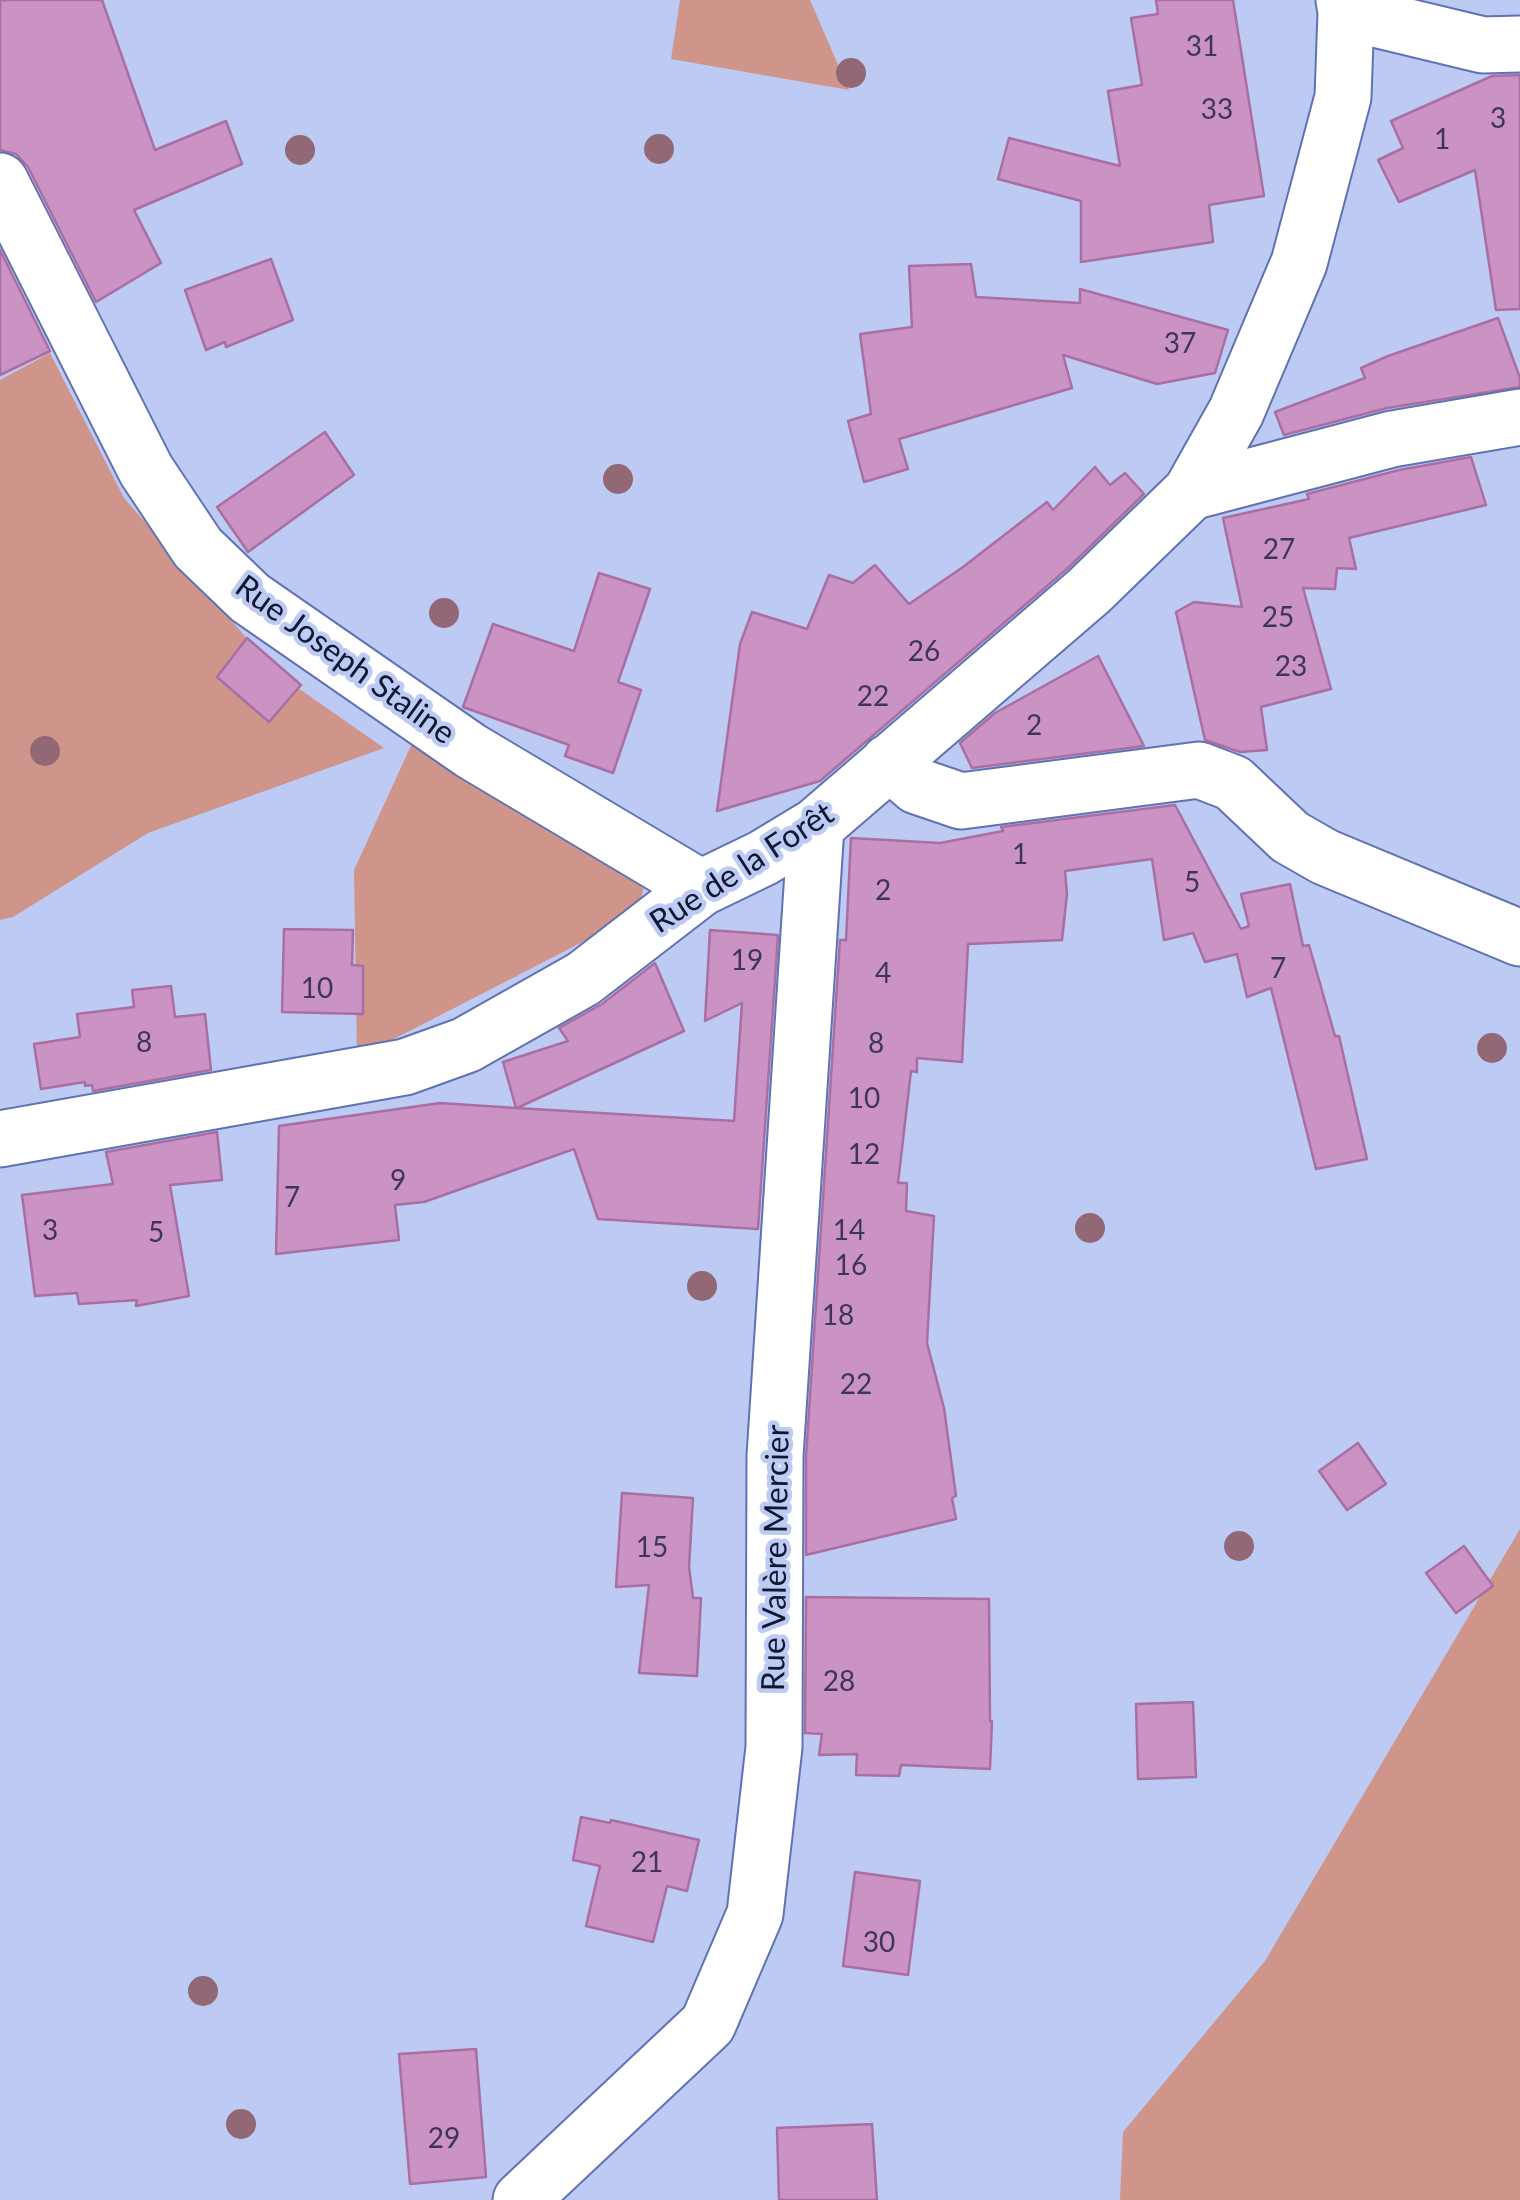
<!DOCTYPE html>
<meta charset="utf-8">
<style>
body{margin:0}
canvas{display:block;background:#bccaf4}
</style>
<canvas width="1520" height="2200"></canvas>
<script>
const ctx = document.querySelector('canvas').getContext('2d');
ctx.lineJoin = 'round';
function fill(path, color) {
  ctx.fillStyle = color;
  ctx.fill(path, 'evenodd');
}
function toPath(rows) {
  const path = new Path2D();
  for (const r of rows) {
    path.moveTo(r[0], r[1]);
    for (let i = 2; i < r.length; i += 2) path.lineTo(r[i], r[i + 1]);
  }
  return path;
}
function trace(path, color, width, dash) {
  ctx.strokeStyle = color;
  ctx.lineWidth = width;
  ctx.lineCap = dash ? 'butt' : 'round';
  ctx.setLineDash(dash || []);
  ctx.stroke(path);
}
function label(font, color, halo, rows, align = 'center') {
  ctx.font = font + ' Lato,sans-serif';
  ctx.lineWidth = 9;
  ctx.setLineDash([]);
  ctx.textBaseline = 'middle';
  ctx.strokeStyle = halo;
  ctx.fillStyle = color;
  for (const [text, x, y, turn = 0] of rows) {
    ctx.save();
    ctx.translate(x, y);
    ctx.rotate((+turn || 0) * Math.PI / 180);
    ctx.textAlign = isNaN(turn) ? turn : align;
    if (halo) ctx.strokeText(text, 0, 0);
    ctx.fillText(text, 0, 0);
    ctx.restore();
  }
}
fill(toPath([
 [680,0,810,0,849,90,671,59],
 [50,353,124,498,278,674,384,748,148,833,13,917,0,920,0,380],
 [414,739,645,883,637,914,357,1058,354,870],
 [1520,1529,1520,2200,1120,2200,1123,2132,1265,1961]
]), '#cf958a');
const building = toPath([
 [0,0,102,0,155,150,226,121,242,164,134,210,161,263,96,302,28,167,16,154,0,150,0,0],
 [1156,0,1233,0,1264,196,1209,205,1213,242,1081,262,1081,201,998,179,1009,138,1120,166,1108,91,1142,85,1131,18,1158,14,1156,0],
 [1520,75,1520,309,1496,310,1475,170,1399,202,1378,160,1403,148,1391,121,1492,76,1520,75],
 [0,250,50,351,0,375,0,250],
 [271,259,293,320,226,347,225,342,206,350,185,290,271,259],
 [971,264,976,297,1080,303,1080,289,1228,330,1215,373,1157,384,1063,355,1072,388,899,439,908,469,864,482,848,421,871,414,860,334,912,327,909,266,971,264],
 [1498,318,1520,378,1520,387,1387,408,1284,435,1275,412,1365,378,1361,368,1388,356,1498,318],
 [325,432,354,475,248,552,217,507,325,432],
 [1471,457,1486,505,1349,538,1356,569,1337,568,1335,589,1303,588,1331,689,1261,707,1267,750,1240,752,1205,740,1176,612,1194,602,1242,607,1223,518,1309,499,1307,494,1399,470,1471,457],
 [1095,467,1110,485,1125,473,1144,494,1068,568,820,781,717,811,740,644,752,612,807,629,829,575,853,583,875,565,909,604,963,567,1047,502,1053,510,1095,467],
 [599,573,650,589,618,682,641,690,613,773,565,756,569,745,463,707,493,624,574,651,599,573],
 [247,638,301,685,269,722,217,677,247,638],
 [1098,656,1144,746,972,768,960,743,995,713,1098,656],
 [1175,805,1241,929,1249,926,1241,894,1290,884,1303,946,1309,945,1335,1036,1339,1036,1367,1159,1316,1169,1271,988,1247,997,1237,954,1205,962,1193,933,1164,940,1152,859,1065,871,1067,894,1062,940,968,944,962,1062,917,1058,917,1072,911,1071,898,1183,907,1183,906,1211,934,1216,927,1343,944,1408,956,1496,952,1498,956,1519,806,1555,806,1457,840,940,846,940,851,838,940,843,1003,831,1001,827,1175,805],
 [284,929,353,930,352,965,363,966,363,1014,282,1012,284,929],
 [710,930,778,935,758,1229,598,1219,574,1149,424,1202,395,1205,399,1240,276,1254,279,1126,440,1103,516,1108,503,1062,568,1041,559,1028,602,1004,655,963,684,1031,517,1108,734,1121,742,1003,705,1021,710,930],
 [171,986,175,1017,205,1014,211,1070,93,1091,92,1085,85,1086,85,1082,41,1089,34,1044,80,1037,77,1014,134,1007,132,990,171,986],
 [217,1132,222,1180,170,1185,189,1296,136,1306,137,1300,79,1304,77,1293,35,1296,22,1195,113,1184,106,1152,217,1132],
 [1358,1443,1386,1484,1347,1510,1319,1471,1358,1443],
 [622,1493,693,1498,689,1567,693,1598,701,1598,697,1676,639,1673,649,1585,616,1587,622,1493],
 [1464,1546,1493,1586,1456,1613,1426,1573,1464,1546],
 [806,1597,989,1599,990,1721,992,1721,990,1769,901,1765,899,1776,856,1775,857,1754,819,1755,822,1734,805,1733,806,1597],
 [1193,1702,1196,1777,1138,1779,1136,1704,1193,1702],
 [581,1817,610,1823,611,1820,699,1840,687,1891,667,1886,653,1942,586,1926,600,1866,573,1860,581,1817],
 [855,1872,920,1881,908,1975,843,1966,855,1872],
 [476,2049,486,2177,410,2184,399,2054,476,2049],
 [872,2124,877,2200,779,2200,777,2128,872,2124]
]);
fill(building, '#ca93c3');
trace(building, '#a96ea2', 2.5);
const minor = toPath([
 [1346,12,1483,45,1520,44],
 [0,181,146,470,198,548,250,598,471,751,701,888],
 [1191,492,1236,412,1299,263,1343,97,1346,12,1344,0],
 [889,762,917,786,961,801,1199,770,1233,783,1290,837,1325,857,1520,938],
 [0,1139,405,1067,466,1045,583,979,701,888,763,858,816,826,1089,591,1191,492,1392,439,1520,417],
 [521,2200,708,2024,755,1914,774,1747,775,1456,816,826]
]);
trace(minor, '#6072b2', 59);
trace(minor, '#fff', 55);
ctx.fillStyle = '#926875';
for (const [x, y] of [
 [851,73],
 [659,149],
 [300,150],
 [618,479],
 [444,613],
 [45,751],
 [1492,1048],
 [1090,1228],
 [702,1286],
 [1239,1546],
 [203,1991],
 [241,2124]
]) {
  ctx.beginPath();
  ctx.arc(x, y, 15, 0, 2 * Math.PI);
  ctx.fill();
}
label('28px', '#3e3655', null, [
 ["31",1202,47],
 ["33",1217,110],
 ["3",1498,119],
 ["1",1442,140],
 ["37",1180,344],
 ["27",1279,550],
 ["25",1278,618],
 ["26",924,652],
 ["23",1291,667],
 ["22",873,697],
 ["2",1034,726],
 ["1",1020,855],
 ["5",1192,883],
 ["2",883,891],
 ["19",747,961],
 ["7",1278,969],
 ["4",883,974],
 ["10",317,989],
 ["8",144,1043],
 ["8",876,1044],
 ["10",864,1099],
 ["12",864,1155],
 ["9",398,1181],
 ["7",292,1198],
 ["3",50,1231],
 ["14",849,1231],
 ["5",156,1233],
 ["16",851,1266],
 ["18",838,1316],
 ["22",856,1385],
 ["15",652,1548],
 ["28",839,1682],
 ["21",647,1863],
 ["30",879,1943],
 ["29",444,2139]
]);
label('32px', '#101730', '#bccaf4', [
 ["Rue Joseph Staline",345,660,36],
 ["Rue de la Forêt",742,868,-33],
 ["Rue Valère Mercier",776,1558,-89]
]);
</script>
